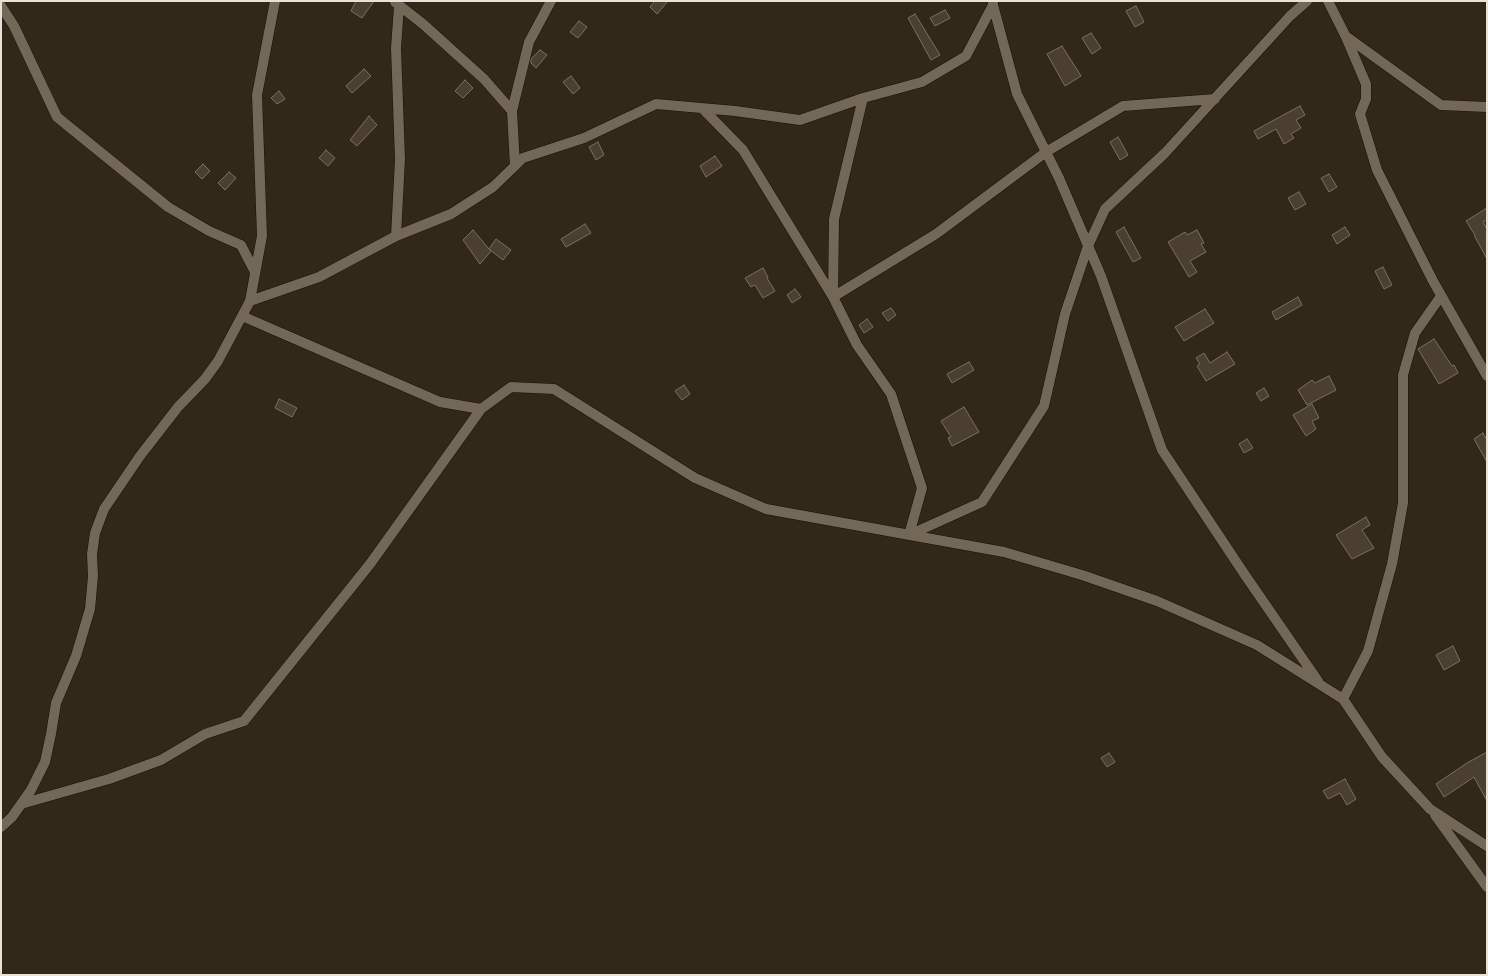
<!DOCTYPE html>
<style>
body{margin:0}
#map{position:relative;width:1488px;height:976px;overflow:hidden;background:#322819;font-family:Figtree,sans-serif}
canvas{display:block}
.frame{position:absolute;inset:0;border:2px solid #e8e1d7;pointer-events:none}
</style>
<div id="map">
<canvas width="1488" height="976"></canvas>
<div class="frame"></div>
</div>
<script>
const ctx = document.querySelector('canvas').getContext('2d');
ctx.lineJoin = 'round';
function fill(path, color) {
  ctx.fillStyle = color;
  ctx.fill(path, 'evenodd');
}
function toPath(rows) {
  const path = new Path2D();
  for (const r of rows) {
    path.moveTo(r[0], r[1]);
    for (let i = 2; i < r.length; i += 2) path.lineTo(r[i], r[i + 1]);
  }
  return path;
}
function trace(path, color, width, dash) {
  ctx.strokeStyle = color;
  ctx.lineWidth = width;
  ctx.lineCap = dash ? 'butt' : 'round';
  ctx.setLineDash(dash || []);
  ctx.stroke(path);
}
const building = toPath([
 [356,1,374,1,362,18,351,11,356,1],
 [655,1,668,1,657,14,650,7,655,1],
 [1136,6,1144,22,1135,27,1126,11,1136,6],
 [945,10,950,18,935,26,930,18,945,10],
 [915,14,940,55,931,60,908,18,915,14],
 [579,21,587,27,578,38,570,32,579,21],
 [1091,33,1101,48,1092,54,1082,38,1091,33],
 [1062,46,1081,76,1065,86,1047,54,1062,46],
 [540,50,547,55,536,68,531,63,531,59,540,50],
 [364,69,371,76,352,93,346,86,364,69],
 [571,76,580,88,573,94,563,82,571,76],
 [465,80,473,88,463,98,455,91,465,80],
 [279,91,285,99,277,104,271,98,279,91],
 [1300,106,1305,115,1296,120,1301,128,1291,134,1294,138,1284,144,1276,129,1258,139,1254,131,1300,106],
 [369,116,377,125,357,146,350,140,369,116],
 [1118,137,1128,155,1120,160,1110,142,1118,137],
 [598,142,604,155,596,160,589,147,598,142],
 [326,150,335,158,328,166,319,158,326,150],
 [715,156,722,166,706,177,700,166,715,156],
 [203,164,210,171,202,179,195,172,203,164],
 [229,172,236,178,225,190,218,183,229,172],
 [1329,174,1337,187,1329,192,1321,178,1329,174],
 [1299,192,1306,204,1295,210,1288,198,1299,192],
 [1487,208,1487,220,1483,222,1487,229,1487,259,1474,235,1475,235,1466,221,1487,208],
 [585,224,591,233,566,247,561,239,585,224],
 [1124,227,1141,258,1133,262,1116,232,1124,227],
 [1345,227,1350,235,1337,244,1332,235,1345,227],
 [473,230,489,249,496,239,511,250,503,260,489,249,491,251,480,264,463,240,473,230],
 [1197,230,1204,243,1201,244,1206,252,1190,261,1197,272,1189,277,1168,242,1185,232,1187,235,1197,230],
 [1383,267,1392,285,1384,289,1375,271,1383,267],
 [763,268,768,277,767,278,775,291,763,298,755,285,751,287,745,278,763,268],
 [795,289,801,297,792,303,787,295,795,289],
 [1298,297,1302,305,1276,320,1272,312,1298,297],
 [891,308,896,315,888,321,882,313,891,308],
 [1205,309,1214,323,1184,341,1175,327,1205,309],
 [867,319,873,327,864,333,859,325,867,319],
 [1434,339,1452,366,1454,365,1458,373,1439,384,1418,349,1434,339],
 [1227,352,1235,364,1206,381,1197,366,1200,364,1196,358,1204,353,1210,363,1227,352],
 [969,362,974,370,952,383,947,374,969,362],
 [1329,376,1336,390,1307,405,1298,390,1312,380,1315,383,1329,376],
 [684,385,690,394,682,400,675,391,684,385],
 [1264,388,1269,396,1261,401,1256,393,1264,388],
 [279,399,297,408,292,417,275,408,279,399],
 [1312,404,1319,418,1312,421,1316,429,1306,436,1293,415,1312,404],
 [964,407,979,432,952,446,948,438,951,437,941,421,964,407],
 [1483,433,1487,440,1487,462,1474,439,1483,433],
 [1247,439,1253,448,1244,453,1239,444,1247,439],
 [1366,517,1370,525,1362,530,1374,548,1352,559,1336,535,1366,517],
 [1453,646,1460,661,1444,670,1436,655,1453,646],
 [1487,752,1487,801,1474,777,1444,797,1436,784,1467,763,1487,752],
 [1109,753,1115,762,1107,767,1101,758,1109,753],
 [1345,779,1356,799,1347,805,1340,793,1328,799,1323,791,1345,779]
]);
fill(building, '#4a3f30');
trace(building, '#7c6f5f', 1);
const street = toPath([
 [1328,1,1346,37,1366,84,1366,99,1360,114,1377,170,1433,281,1487,376],
 [395,2,423,24,484,79,512,111,515,166],
 [993,5,1017,94,1059,178,1101,276,1162,450,1245,575,1318,681],
 [1,6,14,26,57,117,168,207,209,231,241,245,255,272],
 [1347,37,1441,105,1487,107],
 [702,108,743,150,833,297,834,219,863,98],
 [512,111,529,42,551,1],
 [396,236,400,159,396,48,399,6],
 [250,301,319,277,396,236,451,214,493,187,523,158,584,138,656,104,735,111,800,120,863,98,922,82,966,56,993,5,993,1],
 [242,316,440,402,481,409],
 [909,535,922,488,891,394,857,345,833,297,936,234,1046,152,1123,106,1215,99],
 [909,535,982,502,1044,406,1065,314,1088,246,1105,209,1165,153,1290,16,1307,1],
 [1343,699,1368,651,1392,564,1403,503,1403,375,1415,333,1441,296],
 [21,804,109,779,161,760,205,734,244,721,370,564,481,409,511,387,554,389,695,478,766,509,1004,552,1082,575,1157,601,1257,645,1343,699,1382,757,1430,809,1487,846],
 [1435,815,1487,887],
 [1,827,12,817,31,790,45,762,51,734,56,703,76,656,90,609,93,576,92,554,95,533,104,509,140,456,178,407,205,379,218,361,250,301,262,236,257,95,275,1]
]);
trace(street, '#1a1004', 11);
trace(street, '#736757', 10);
</script>
